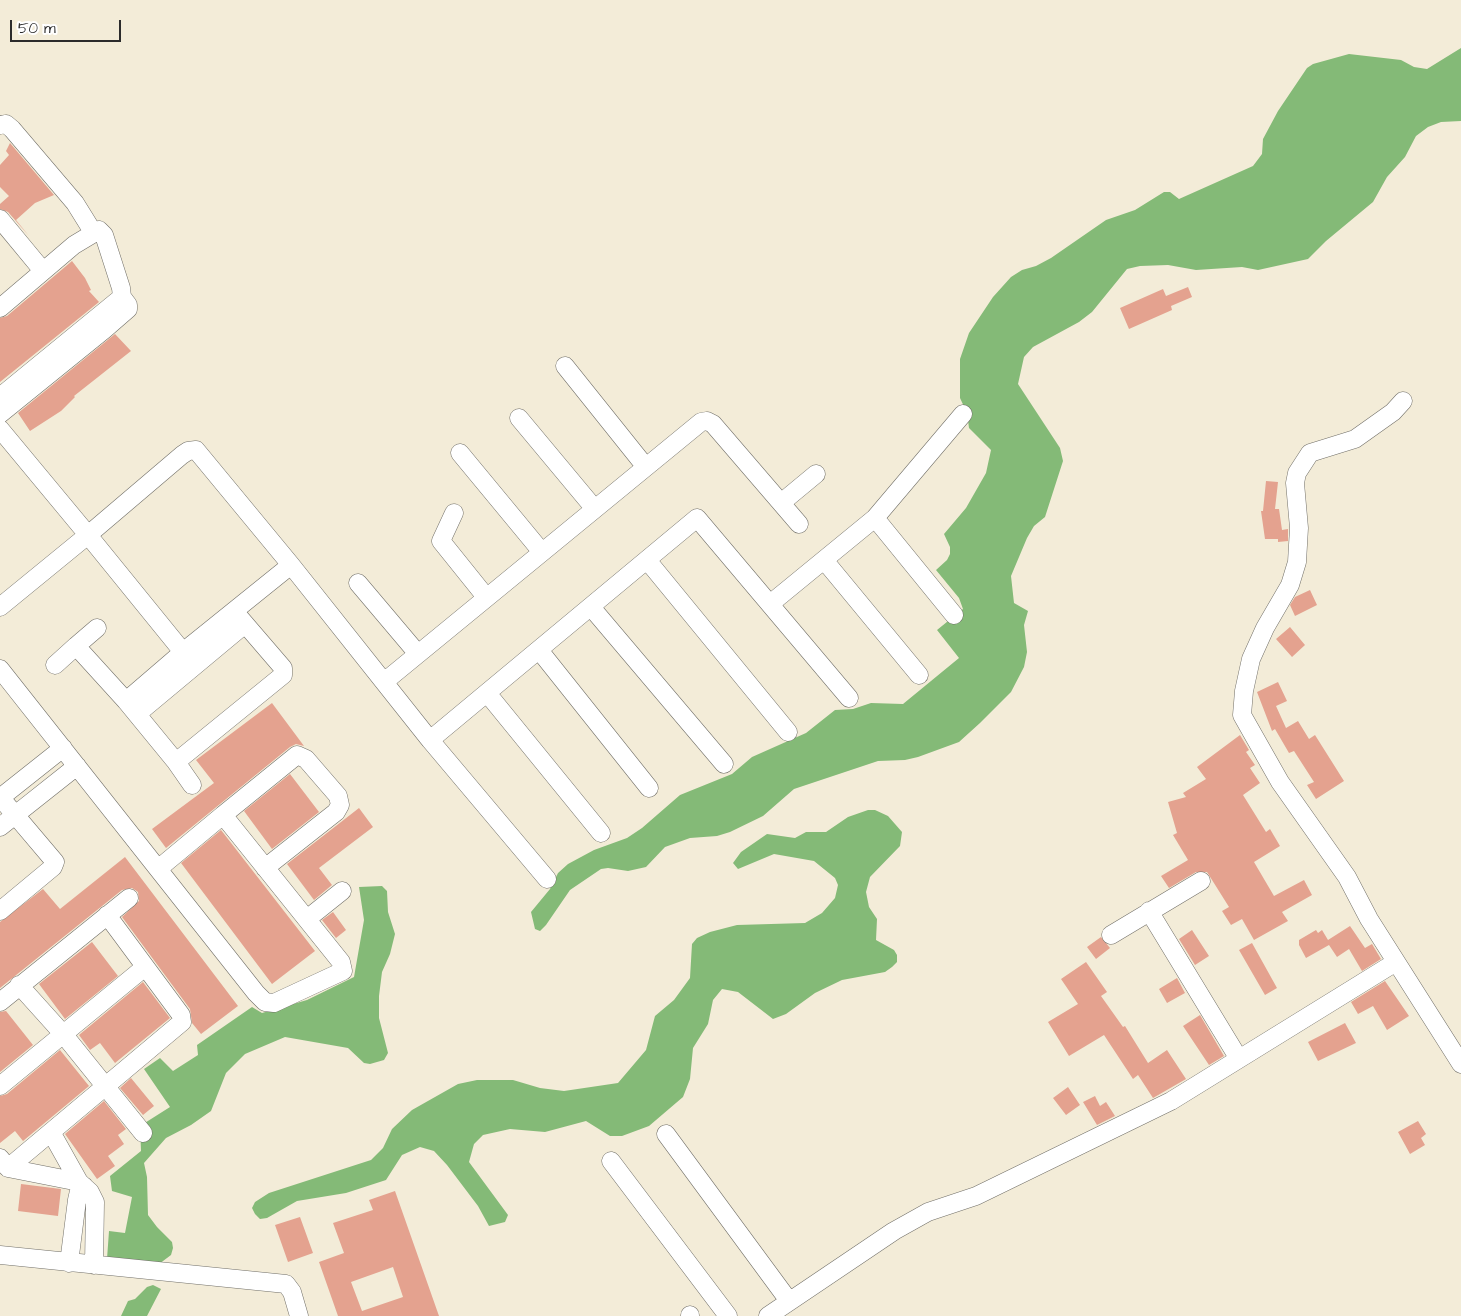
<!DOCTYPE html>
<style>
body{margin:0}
#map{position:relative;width:1461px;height:1316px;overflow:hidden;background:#f3ecd8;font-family:"Architects Daughter",sans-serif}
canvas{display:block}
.scale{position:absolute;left:10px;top:20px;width:111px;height:22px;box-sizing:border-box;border:2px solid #2b2b2b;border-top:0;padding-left:6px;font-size:15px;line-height:18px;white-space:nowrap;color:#2b2b2b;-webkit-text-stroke:4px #fff;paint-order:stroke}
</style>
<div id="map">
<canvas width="1461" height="1316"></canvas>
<div class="scale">50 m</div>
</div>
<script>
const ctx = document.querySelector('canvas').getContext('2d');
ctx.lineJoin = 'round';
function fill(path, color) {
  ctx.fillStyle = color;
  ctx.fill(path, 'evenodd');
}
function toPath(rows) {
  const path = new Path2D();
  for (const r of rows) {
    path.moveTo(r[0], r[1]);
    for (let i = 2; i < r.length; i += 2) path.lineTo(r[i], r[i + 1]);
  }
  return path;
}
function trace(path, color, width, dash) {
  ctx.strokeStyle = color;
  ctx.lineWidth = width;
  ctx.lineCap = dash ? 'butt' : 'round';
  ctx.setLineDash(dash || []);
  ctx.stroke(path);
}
fill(toPath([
 [1461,48,1461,121,1441,122,1428,127,1416,136,1405,157,1387,177,1373,202,1326,241,1308,259,1258,270,1242,267,1196,270,1168,265,1140,266,1127,269,1092,312,1079,322,1033,347,1024,357,1018,384,1060,448,1063,461,1045,517,1034,526,1027,538,1011,576,1014,603,1028,611,1024,625,1027,652,1024,667,1011,692,980,723,959,742,918,757,905,760,878,761,794,789,763,816,730,832,717,836,690,838,665,847,646,867,628,871,608,868,601,869,570,890,546,925,540,931,535,929,531,912,550,889,558,873,568,864,594,850,627,838,642,828,680,795,732,774,752,757,806,733,835,710,853,709,871,703,903,704,959,658,937,630,963,609,959,598,936,570,947,560,950,554,950,547,944,534,966,508,986,473,991,450,969,428,967,413,960,398,960,359,969,333,993,297,1011,277,1022,270,1036,266,1051,258,1106,220,1135,210,1164,192,1170,192,1179,199,1253,166,1262,154,1263,139,1278,111,1307,68,1313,64,1349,54,1401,60,1414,67,1427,69],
 [868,810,875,810,888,816,902,832,900,846,870,877,866,892,869,907,877,919,876,940,894,950,897,955,897,962,892,967,885,972,842,980,815,993,786,1014,773,1019,738,992,722,989,713,1000,708,1024,693,1048,690,1079,683,1097,649,1126,622,1136,610,1136,586,1121,545,1132,510,1129,483,1135,474,1144,469,1162,508,1215,505,1222,489,1226,478,1206,447,1165,434,1151,420,1147,402,1155,386,1180,346,1193,297,1201,267,1218,260,1219,255,1214,252,1208,255,1202,269,1193,371,1160,383,1148,392,1129,412,1110,458,1084,477,1080,513,1080,540,1088,564,1091,618,1083,646,1050,655,1016,674,1000,690,978,692,944,697,938,710,932,737,925,805,923,822,913,835,898,838,885,835,878,814,861,774,854,738,869,733,863,741,852,767,834,795,838,806,832,826,832,848,817],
 [382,886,387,891,388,912,395,934,390,954,382,972,379,996,379,1018,388,1053,384,1060,370,1064,364,1063,348,1048,285,1037,245,1054,226,1073,211,1111,191,1125,166,1138,144,1163,147,1177,148,1215,157,1227,172,1242,173,1248,171,1255,159,1264,107,1259,109,1231,125,1233,132,1197,112,1191,110,1176,141,1151,140,1126,170,1107,144,1069,160,1058,173,1071,198,1055,197,1045,252,1007,262,1013,307,1000,354,977,364,920,359,887],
 [153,1285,161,1289,147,1316,121,1316,128,1301,135,1299,147,1287]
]), '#84ba77');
fill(toPath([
 [10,143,54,195,35,203,16,220,29,236,8,212,0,209,0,204,9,196,0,187,0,165,9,155,6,151],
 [72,261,85,278,91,290,89,291,99,302,0,382,0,318,7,316],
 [1188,287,1192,297,1171,306,1172,310,1129,329,1120,308,1163,289,1166,296],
 [115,334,131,351,74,396,75,397,61,411,30,431,18,413],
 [1266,481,1278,482,1275,509,1279,509,1282,530,1288,529,1288,541,1278,542,1278,539,1265,539,1261,511,1263,511],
 [1310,590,1317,605,1295,616,1290,605,1295,597],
 [1290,627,1305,645,1292,657,1276,639],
 [1278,682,1287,701,1276,706,1286,728,1298,721,1309,739,1315,735,1344,781,1316,799,1307,785,1314,782,1294,751,1289,753,1275,729,1272,731,1257,692],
 [272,703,304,746,296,744,290,747,166,848,152,829,214,783,196,760],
 [1240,735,1249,750,1246,752,1255,765,1250,768,1260,783,1243,795,1266,832,1270,829,1280,846,1254,862,1274,896,1304,880,1312,895,1282,912,1288,921,1254,940,1242,919,1231,925,1222,911,1229,907,1207,872,1196,872,1169,888,1161,876,1188,860,1173,835,1177,833,1168,802,1186,797,1183,793,1206,779,1197,767],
 [290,774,319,812,272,849,244,811],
 [359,808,373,827,319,868,332,885,314,900,287,864],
 [221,830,315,951,272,984,181,863],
 [125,857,238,1006,201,1034,192,1023,190,1009,122,917,139,901,138,892,132,888,122,890,0,988,0,922,43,889,60,909],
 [333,912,346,930,336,938,322,920],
 [1350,926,1365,948,1372,944,1381,959,1362,971,1349,949,1337,957,1329,945,1306,958,1299,945,1299,940,1316,930,1318,933,1322,930,1328,940],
 [1192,930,1209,956,1195,965,1179,939],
 [1101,937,1110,948,1096,959,1087,947],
 [92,942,118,976,65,1019,39,984],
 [1252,943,1277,988,1265,995,1239,950],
 [1086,962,1107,992,1101,996,1123,1027,1125,1026,1148,1063,1167,1050,1186,1079,1153,1098,1138,1075,1133,1079,1104,1035,1069,1056,1048,1022,1078,1004,1061,979],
 [1177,978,1185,993,1167,1003,1159,989],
 [1385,981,1409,1016,1387,1030,1373,1006,1358,1014,1351,1002],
 [143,982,170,1018,115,1063,100,1043,90,1050,79,1035],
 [6,1011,33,1045,0,1072,0,1012],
 [1200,1015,1224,1056,1209,1065,1183,1026],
 [1345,1023,1356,1043,1318,1061,1308,1042],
 [60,1050,89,1086,23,1141,15,1131,0,1143,0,1096,7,1094],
 [131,1078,154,1106,143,1115,120,1088],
 [1068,1087,1080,1105,1066,1115,1053,1098],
 [1095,1096,1100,1106,1106,1102,1115,1116,1097,1125,1083,1102],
 [104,1101,126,1129,118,1135,124,1144,108,1156,115,1166,97,1179,65,1134],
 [1418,1121,1426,1134,1421,1138,1425,1145,1410,1154,1398,1132],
 [21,1184,61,1189,58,1216,18,1211],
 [395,1191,439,1316,338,1316,319,1262,344,1253,333,1223,373,1210,369,1200],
 [393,1267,403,1297,362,1311,351,1282],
 [300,1217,313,1253,288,1262,275,1225]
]), '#e4a28f');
const minor = toPath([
 [0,125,6,124,12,129,75,203,93,232],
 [0,219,43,271],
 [0,308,74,245,99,230,104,235,121,288,122,297,128,305,128,309,105,329,0,414],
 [565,366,645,466],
 [0,397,122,297],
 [1403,401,1393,412,1355,439,1310,453,1297,473,1295,483,1299,528,1297,562,1290,585,1265,628,1251,659,1244,691,1242,715,1280,782,1347,877,1369,919,1461,1064],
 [519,418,594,508],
 [0,429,88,535,182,455,188,451,196,450,291,565,430,740,697,518,849,698],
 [460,453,541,551],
 [781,503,816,474],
 [454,513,441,541,486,597],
 [875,518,963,414],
 [647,560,788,732],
 [824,560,919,675],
 [358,583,418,654],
 [770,604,875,518,954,615],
 [0,607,88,535,183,652,291,565],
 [591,607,724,764],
 [97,628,76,646,126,701,176,762,283,675,283,668,234,611],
 [539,650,649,788],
 [55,665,76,646],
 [0,669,158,869,256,993,265,1002,274,1003,343,971,341,962,223,815,158,869],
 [384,682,701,422,707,421,713,424,799,524],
 [487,693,601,833],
 [126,701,183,652,190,661],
 [137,714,245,624],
 [430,740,547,879],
 [176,762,192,785],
 [0,797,55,862,53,867,0,911],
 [0,798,63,748],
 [223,815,297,755,306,759,338,796,340,805,336,812,265,868],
 [0,827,77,766],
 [1149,911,1239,1059],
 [307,919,342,891],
 [1111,935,1201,881],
 [19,985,64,1035,143,1133],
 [0,1002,129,898],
 [0,1086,145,967],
 [51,1132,79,1182],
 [666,1134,789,1301],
 [0,1158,8,1168,182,1022,181,1015,107,915],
 [611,1161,728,1316],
 [8,1168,79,1182,90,1192,95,1202,94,1265],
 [0,1255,286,1284,292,1292,299,1316],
 [69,1263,77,1200,79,1191,84,1186],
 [690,1315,690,1316],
 [768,1316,894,1231,928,1212,976,1196,1171,1101,1396,962]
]);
trace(minor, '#716f68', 19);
trace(minor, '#fff', 18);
</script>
